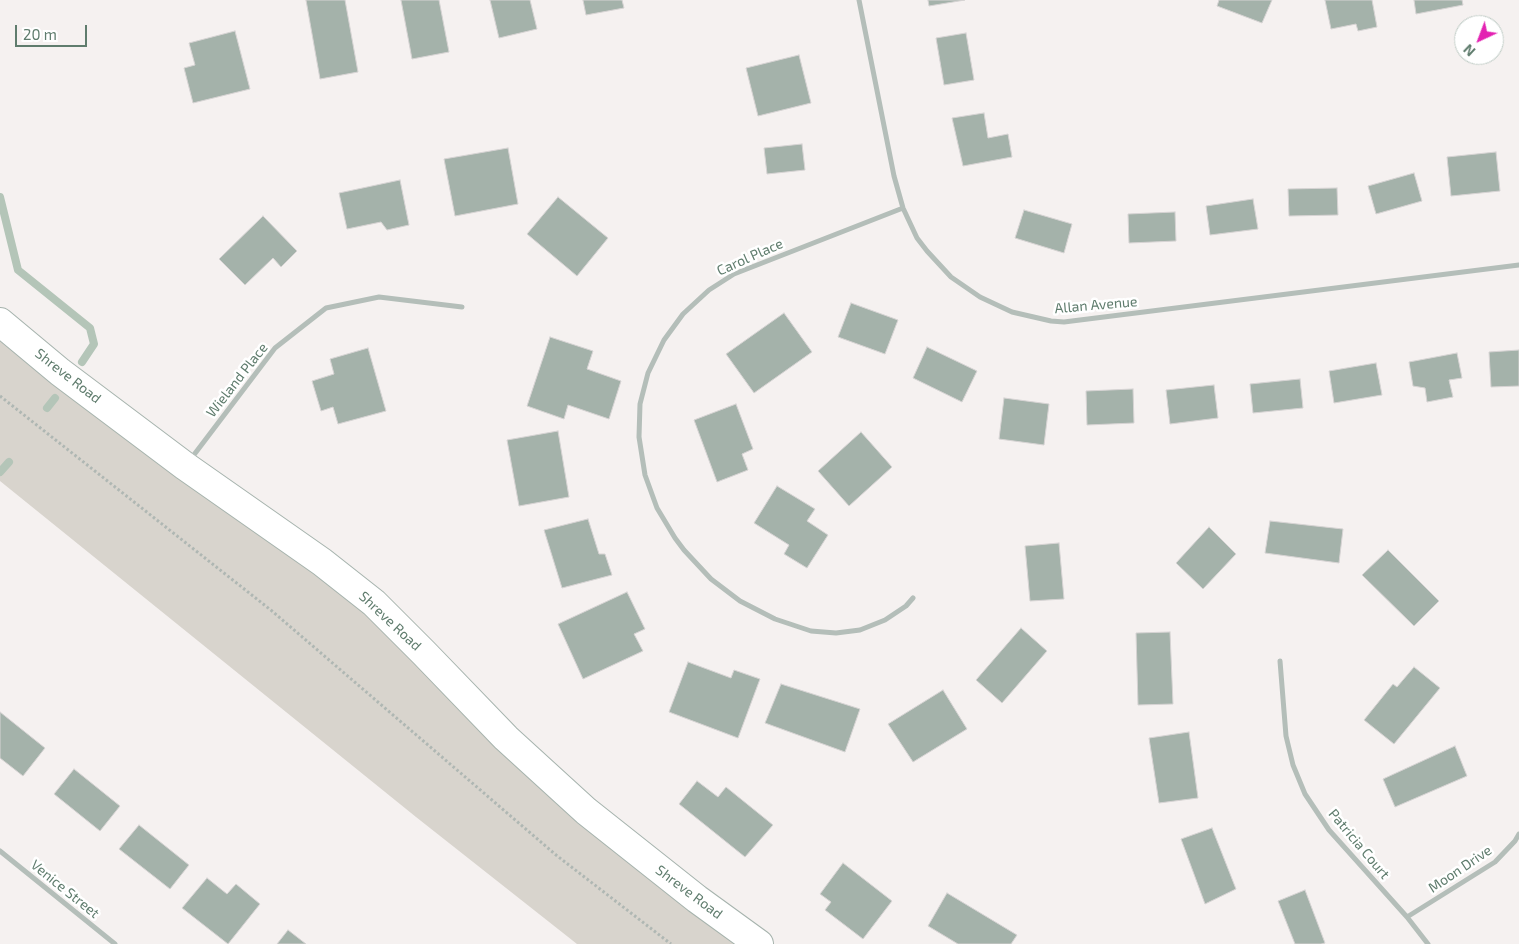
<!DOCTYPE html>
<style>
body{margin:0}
#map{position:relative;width:1519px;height:944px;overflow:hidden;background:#f5f1f0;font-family:"Exo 2",sans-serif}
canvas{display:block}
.north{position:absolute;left:1454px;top:15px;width:50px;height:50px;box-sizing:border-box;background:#fff;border:1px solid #bfcbc5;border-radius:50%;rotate:223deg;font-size:14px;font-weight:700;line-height:20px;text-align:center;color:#5f7c6d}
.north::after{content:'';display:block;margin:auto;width:18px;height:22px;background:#e322b2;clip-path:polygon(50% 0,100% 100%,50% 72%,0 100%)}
.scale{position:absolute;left:15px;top:25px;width:72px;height:22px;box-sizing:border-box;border:2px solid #5f7c6d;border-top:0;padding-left:6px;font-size:15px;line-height:18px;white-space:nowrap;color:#5f7c6d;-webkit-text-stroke:4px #fff;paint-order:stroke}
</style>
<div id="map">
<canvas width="1519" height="944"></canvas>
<div class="north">N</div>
<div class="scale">20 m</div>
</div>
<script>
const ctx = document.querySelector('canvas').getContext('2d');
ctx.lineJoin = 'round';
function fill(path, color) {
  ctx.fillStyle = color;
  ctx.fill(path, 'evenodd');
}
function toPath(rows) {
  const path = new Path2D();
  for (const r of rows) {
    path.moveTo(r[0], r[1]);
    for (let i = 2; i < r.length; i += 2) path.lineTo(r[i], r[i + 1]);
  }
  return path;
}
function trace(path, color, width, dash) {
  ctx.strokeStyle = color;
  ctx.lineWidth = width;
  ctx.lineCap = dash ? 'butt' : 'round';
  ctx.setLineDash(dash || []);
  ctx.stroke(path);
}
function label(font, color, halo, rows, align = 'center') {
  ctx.font = font + ' "Exo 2",sans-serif';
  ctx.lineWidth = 5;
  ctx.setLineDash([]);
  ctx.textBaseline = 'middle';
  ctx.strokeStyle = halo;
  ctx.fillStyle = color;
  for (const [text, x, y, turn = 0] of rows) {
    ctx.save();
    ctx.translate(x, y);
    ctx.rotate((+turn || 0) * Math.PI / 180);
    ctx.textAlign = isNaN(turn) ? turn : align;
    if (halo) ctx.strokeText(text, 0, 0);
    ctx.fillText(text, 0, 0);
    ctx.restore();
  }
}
fill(toPath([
 [0,338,284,548,366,612,606,841,736,944,577,944,416,817,0,481]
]), '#d8d4cd');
trace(toPath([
 [0,197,18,270,90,328,94,344,82,362],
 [47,408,55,398],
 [0,472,9,462]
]), '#b4c5b8', 8);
const building = toPath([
 [306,0,345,0,358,72,320,79,306,0],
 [401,0,439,0,449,52,412,59,401,0],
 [490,0,530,0,537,29,499,38,490,0],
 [583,0,622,0,624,8,586,15,583,0],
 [928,0,965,0,929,6,928,0],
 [1219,0,1272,0,1262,23,1217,6,1219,0],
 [1325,0,1372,0,1377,27,1358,31,1356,24,1331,29,1325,0],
 [1414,0,1462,0,1463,5,1416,14,1414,0],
 [235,31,250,89,193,103,184,68,195,65,189,43,235,31],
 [966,33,974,80,944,85,936,38,966,33],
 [799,55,811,103,758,116,746,68,799,55],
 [984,113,988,138,1008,134,1012,157,963,166,952,118,984,113],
 [802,144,805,170,767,174,764,148,802,144],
 [508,148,518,204,455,216,444,159,508,148],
 [1496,152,1500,191,1451,196,1447,157,1496,152],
 [1414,173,1422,201,1376,214,1368,186,1414,173],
 [400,180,409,225,387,230,381,222,347,229,339,193,400,180],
 [1337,188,1338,215,1289,216,1288,189,1337,188],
 [558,197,608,238,577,276,527,234,558,197],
 [1253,199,1258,229,1210,235,1206,206,1253,199],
 [1024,210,1072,224,1064,253,1015,238,1024,210],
 [1175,212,1176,241,1129,243,1128,214,1175,212],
 [263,216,297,251,281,267,273,258,245,285,219,259,263,216],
 [851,303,898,320,885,354,838,337,851,303],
 [784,313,812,352,754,393,726,354,784,313],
 [550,337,593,351,587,369,621,381,609,419,568,405,564,419,527,406,550,337],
 [927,347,977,371,962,402,913,378,927,347],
 [368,348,386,411,338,424,333,407,321,411,312,381,334,374,330,359,368,348],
 [1519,350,1519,386,1491,387,1489,352,1519,350],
 [1457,353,1462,378,1449,380,1453,397,1427,402,1425,388,1413,386,1409,362,1457,353],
 [1376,363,1382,395,1334,403,1329,371,1376,363],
 [1300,379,1303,408,1253,413,1250,384,1300,379],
 [1214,385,1218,418,1170,424,1166,390,1214,385],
 [1133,389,1134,423,1087,425,1086,391,1133,389],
 [1004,398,1049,404,1044,445,999,439,1004,398],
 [736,404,753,449,742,454,748,470,717,482,694,420,736,404],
 [558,431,569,497,519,506,507,440,558,431],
 [861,432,892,467,849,506,818,471,861,432],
 [777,486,815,509,807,521,828,535,807,568,784,554,789,545,754,523,777,486],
 [588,519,599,554,605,554,612,575,562,588,544,530,588,519],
 [1270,521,1343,529,1339,563,1265,553,1270,521],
 [1209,527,1236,554,1203,589,1176,563,1209,527],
 [1059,543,1064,599,1030,601,1025,546,1059,543],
 [1388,550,1439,601,1414,626,1362,575,1388,550],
 [627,592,645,629,634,634,643,651,583,679,558,624,627,592],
 [1021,628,1047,651,1002,703,976,680,1021,628],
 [1170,632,1173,704,1138,705,1136,633,1170,632],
 [688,662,731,678,734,670,760,679,738,738,669,712,688,662],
 [1414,667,1440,688,1394,744,1364,720,1393,684,1397,687,1414,667],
 [781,684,860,709,845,752,765,723,781,684],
 [943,690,967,729,913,762,888,724,943,690],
 [0,712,45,748,23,776,0,758,0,712],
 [1189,732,1198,798,1159,803,1149,738,1189,732],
 [1455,746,1467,776,1395,807,1383,779,1455,746],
 [74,769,120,806,100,831,54,794,74,769],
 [697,781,718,797,726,787,773,825,745,857,679,804,697,781],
 [139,825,189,865,170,889,119,849,139,825],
 [1212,828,1236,889,1205,904,1181,839,1212,828],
 [843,863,892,901,863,939,825,910,831,902,820,894,843,863],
 [207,878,227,894,236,884,260,904,228,944,182,908,207,878],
 [1305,890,1325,943,1321,944,1295,944,1278,901,1305,890],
 [947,893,1017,935,1011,944,958,944,928,926,947,893],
 [288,930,306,944,277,944,288,930]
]);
fill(building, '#a4b2aa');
trace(building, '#d6d3d3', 1);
const secondary = toPath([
 [0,322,60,372,185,466,322,562,374,603,424,653,506,738,586,811,697,899,759,944]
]);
trace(secondary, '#a6b3ad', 30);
trace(toPath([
 [0,396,272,611,556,855,671,944]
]), '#afb7b3', 3, [2.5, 2.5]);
trace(toPath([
 [859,0,894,176,903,208,917,238,927,251,951,277,980,297,1012,312,1051,321,1064,322,1519,265],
 [903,208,734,274,709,290,683,314,664,340,648,373,640,404,639,437,645,475,657,508,675,538,684,550,711,579,740,601,775,619,811,631,836,633,860,630,885,620,906,606,913,598],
 [190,460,275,348,326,308,379,297,462,307],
 [1280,661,1286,736,1293,765,1305,794,1329,830,1407,917,1428,944],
 [0,851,115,944],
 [1407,917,1495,862,1515,841,1519,834]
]), '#b4beb9', 5);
trace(secondary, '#fff', 28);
label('14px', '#5f7c6d', '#fff', [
 ["Carol Place",750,257,-24],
 ["Allan Avenue",1096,305,-5],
 ["Shreve Road",68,376,38],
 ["Wieland Place",237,380,-52],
 ["Shreve Road",390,621,43],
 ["Patricia Court",1359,844,50],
 ["Moon Drive",1460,869,-34],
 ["Venice Street",65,889,39],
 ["Shreve Road",689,892,37]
]);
</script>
